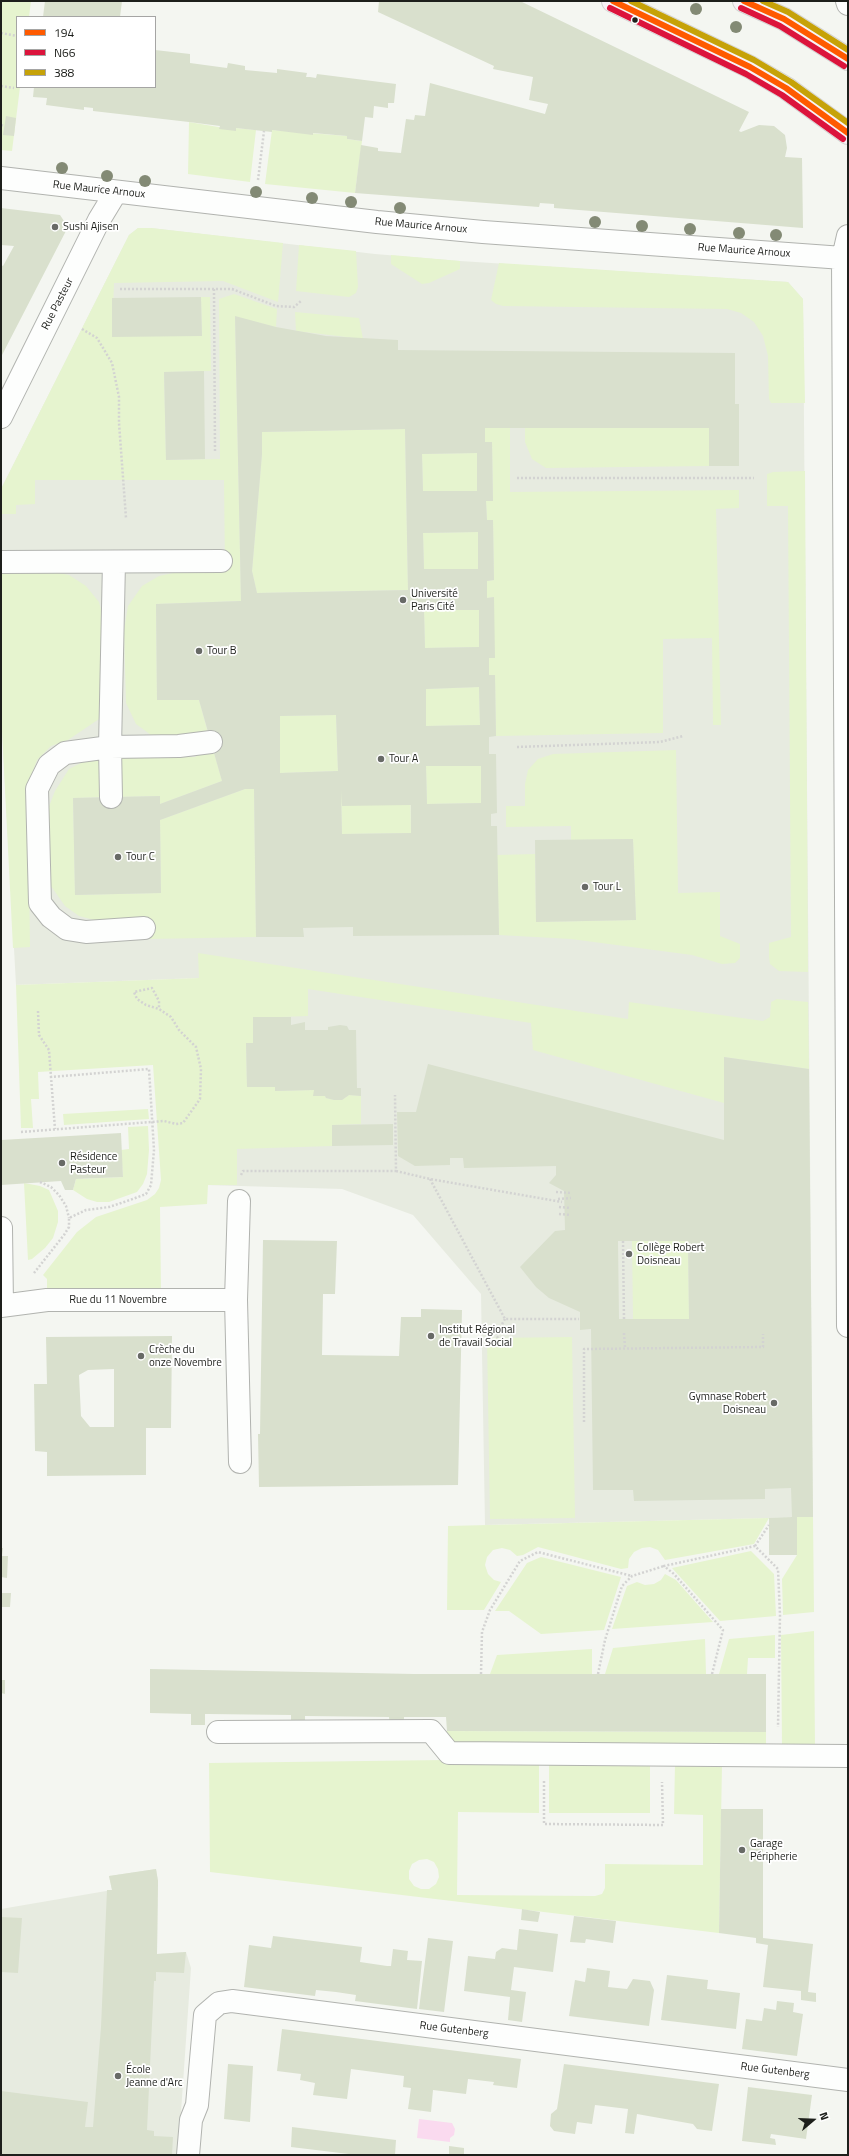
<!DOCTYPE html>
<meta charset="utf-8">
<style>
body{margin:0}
#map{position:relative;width:849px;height:2156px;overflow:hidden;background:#f4f6f1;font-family:"Titillium Web",sans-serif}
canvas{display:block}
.frame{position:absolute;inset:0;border:2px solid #1d1f1b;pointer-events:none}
.legend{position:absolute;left:16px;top:16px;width:140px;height:72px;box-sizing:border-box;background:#fff;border:1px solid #a5a5a4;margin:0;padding:5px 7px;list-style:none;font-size:12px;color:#1d1f1b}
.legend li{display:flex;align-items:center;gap:8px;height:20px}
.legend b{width:20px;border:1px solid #a5a5a4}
.north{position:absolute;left:793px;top:2100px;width:40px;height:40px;-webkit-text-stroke:3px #fff;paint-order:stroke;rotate:71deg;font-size:11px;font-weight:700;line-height:16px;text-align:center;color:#1d1f1b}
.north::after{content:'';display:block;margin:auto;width:14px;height:18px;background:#1d1f1b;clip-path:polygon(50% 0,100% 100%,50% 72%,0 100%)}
</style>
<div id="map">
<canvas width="849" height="2156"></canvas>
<div class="frame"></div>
<ul class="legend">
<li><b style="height:5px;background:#ff5a00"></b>194</li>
<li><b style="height:5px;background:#dc143c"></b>N66</li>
<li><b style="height:5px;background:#c6a208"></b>388</li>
</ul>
<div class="north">N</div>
</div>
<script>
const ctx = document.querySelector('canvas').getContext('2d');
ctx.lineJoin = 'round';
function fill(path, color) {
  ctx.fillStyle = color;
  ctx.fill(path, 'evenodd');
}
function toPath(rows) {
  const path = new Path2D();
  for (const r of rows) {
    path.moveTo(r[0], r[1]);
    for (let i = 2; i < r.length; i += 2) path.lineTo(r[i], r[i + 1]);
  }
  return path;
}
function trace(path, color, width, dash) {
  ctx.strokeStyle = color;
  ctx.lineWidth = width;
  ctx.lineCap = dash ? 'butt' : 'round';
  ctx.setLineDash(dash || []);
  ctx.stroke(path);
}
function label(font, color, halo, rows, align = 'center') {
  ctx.font = font + ' "Titillium Web",sans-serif';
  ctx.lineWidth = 3.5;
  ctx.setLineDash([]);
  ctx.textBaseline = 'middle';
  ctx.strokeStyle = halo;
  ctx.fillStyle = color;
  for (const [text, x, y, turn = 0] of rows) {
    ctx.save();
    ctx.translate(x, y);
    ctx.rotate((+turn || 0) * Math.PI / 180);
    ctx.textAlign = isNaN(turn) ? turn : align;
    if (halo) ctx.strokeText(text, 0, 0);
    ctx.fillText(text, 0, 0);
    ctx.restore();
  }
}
fill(toPath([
 [138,228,151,228,375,254,460,261,788,282,803,299,813,1517,485,1525,481,1294,413,1215,342,1189,207,1185,200,978,16,985,1,710,1,489,129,235],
 [156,1869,158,1881,157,1954,186,1952,191,1968,178,2155,1,2155,1,1909,112,1890,109,1876]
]), '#e7ebe0');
fill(toPath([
 [1,1,31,1,29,17,17,17,17,87,20,87,12,151,1,150],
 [189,122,236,130,236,128,256,130,250,182,188,174],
 [272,130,347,136,347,139,362,141,355,193,265,184],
 [138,228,151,228,283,243,278,302,223,281,114,283,112,336,202,336,201,297,210,297,211,371,164,372,166,460,220,459,219,299,234,294,277,309,276,327,235,317,241,601,156,604,157,700,199,700,208,733,167,739,151,735,136,724,126,703,124,630,128,606,142,586,159,576,178,572,225,571,224,480,35,480,35,504,16,505,16,514,1,514,1,489,129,235],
 [299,245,356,251,358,287,356,293,349,297,296,291],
 [391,255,460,261,460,269,429,283,422,284,391,264],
 [499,263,788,282,803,299,805,403,771,403,769,399,768,356,763,336,754,322,741,313,727,309,503,306,496,304,491,300],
 [295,312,359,318,363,339,296,331],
 [485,428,510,428,510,492,739,490,739,508,716,509,721,725,713,725,712,638,663,639,663,733,496,736,495,676,489,675,489,658,494,658,494,597,487,598,487,581,494,580,493,520,487,520,486,501,493,501,492,442,485,442],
 [525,428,709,428,709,466,546,468,532,459,525,442],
 [405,429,408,590,257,593,252,571,262,454,262,432],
 [477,453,477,491,423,491,422,454],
 [805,471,808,972,779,971,770,964,769,957,769,943,791,937,788,506,767,506,767,474,773,472],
 [478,532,478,569,424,569,423,533],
 [49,571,69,575,86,586,99,602,105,625,105,699,99,719,68,740,51,746,37,760,30,779,28,802,30,947,13,948,1,710,1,572],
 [424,610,479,610,479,647,425,648],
 [479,687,480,725,426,726,426,689],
 [336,715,338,771,280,773,280,716],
 [196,749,213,749,222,781,160,804,160,796,117,797,116,758,196,757],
 [676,750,678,893,720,892,720,936,740,944,740,958,735,963,722,964,692,955,571,939,499,935,497,855,535,854,536,922,636,920,633,839,571,840,571,826,506,827,506,806,525,806,525,784,528,770,538,759,553,754],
 [105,758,107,797,73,798,75,895,161,893,160,820,245,789,254,789,256,937,148,939,147,919,98,921,79,916,65,906,51,886,48,809,55,791,69,769,85,761],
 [426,766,481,766,481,803,427,804],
 [410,789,411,833,342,834,341,791],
 [198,953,628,1019,629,1002,763,1021,770,1017,771,1002,777,999,808,1002,809,1069,724,1057,724,1103,533,1050,531,1023,308,989,308,1016,253,1018,253,1043,246,1043,247,1087,275,1087,275,1091,314,1090,314,1096,325,1096,326,1098,334,1100,342,1100,349,1095,361,1096,361,1124,332,1125,332,1146,237,1149,237,1185,208,1185,207,1204,160,1207,161,1292,47,1294,47,1279,43,1275,77,1232,96,1217,147,1200,155,1194,159,1188,161,1180,153,1065,38,1072,39,1099,31,1099,33,1128,21,1128,16,985,199,978],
 [148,1109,149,1119,64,1125,63,1114],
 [148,1126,149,1150,147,1174,143,1184,137,1192,109,1202,97,1202,87,1199,73,1190,76,1179,123,1177,121,1150,129,1149,128,1127],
 [24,1183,40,1186,49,1190,58,1211,58,1222,53,1238,45,1248,32,1259,28,1260],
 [632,1241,688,1241,689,1319,633,1319],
 [572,1337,575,1518,490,1519,487,1338],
 [797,1517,813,1517,814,1612,783,1615,782,1579,797,1555],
 [769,1518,754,1544,665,1560,658,1550,650,1547,642,1548,634,1552,629,1559,628,1568,621,1569,538,1547,523,1555,517,1556,510,1550,502,1548,493,1550,487,1557,485,1565,488,1574,494,1580,501,1582,484,1610,447,1610,448,1526],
 [751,1551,774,1574,776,1616,720,1621,672,1568],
 [541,1557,621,1577,604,1630,541,1634,509,1611,495,1611,527,1563],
 [665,1574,676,1580,713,1622,612,1629,627,1586,637,1582,645,1585,654,1584,661,1580],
 [814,1631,815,1747,782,1747,781,1635],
 [775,1635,775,1658,748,1658,747,1674,719,1674,729,1639],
 [705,1639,706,1674,605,1674,613,1648],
 [592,1649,592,1674,490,1674,497,1655],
 [443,1731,766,1732,766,1749,444,1747],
 [444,1760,539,1762,539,1813,458,1812,457,1895,595,1896,602,1894,605,1888,605,1864,703,1865,703,1815,674,1814,675,1764,722,1765,719,1933,210,1872,209,1763],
 [427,1859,434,1862,438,1869,439,1877,436,1884,429,1889,421,1889,414,1886,409,1879,409,1871,412,1864,419,1860],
 [549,1762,650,1764,650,1813,549,1813]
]), '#e6f4cf');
fill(toPath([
 [419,2119,452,2123,455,2129,454,2135,450,2138,450,2142,417,2138]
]), '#fadaef');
fill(toPath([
 [45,1,122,1,120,17,43,17],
 [379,1,520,1,749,112,739,131,741,132,759,125,774,126,785,135,787,148,785,157,802,158,803,228,554,208,554,204,540,203,539,207,355,193,361,145,378,148,378,151,401,153,406,119,414,120,415,115,425,116,430,83,545,114,548,104,529,100,533,77,493,69,494,66,378,12],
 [155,50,190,54,190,63,227,68,228,63,245,66,245,70,277,73,277,69,307,73,306,77,310,77,316,78,317,74,396,84,394,103,388,103,388,108,374,106,373,118,365,117,362,141,347,139,347,136,313,133,313,135,272,130,272,132,236,128,236,131,219,129,220,126,189,122,93,111,93,108,84,107,84,110,46,105,47,98,33,97,34,87,155,87],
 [6,116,16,118,14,136,3,135],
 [1,208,60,215,68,227,1,357,1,265,3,266,14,246,1,245],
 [201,297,202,336,112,337,112,298],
 [235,316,276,327,326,336,398,340,398,350,735,353,735,404,739,404,739,466,709,466,709,428,485,428,485,442,492,442,493,501,486,501,487,520,493,520,494,580,487,581,487,598,494,597,495,658,489,658,489,675,495,675,496,736,489,737,489,754,496,754,497,813,491,814,491,826,497,826,499,935,353,936,353,927,303,928,304,937,256,937,254,789,245,789,160,820,161,893,75,895,73,798,160,796,160,804,222,781,199,700,157,700,156,604,241,601],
 [405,429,408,590,257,593,252,571,262,454,262,432],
 [477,453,477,491,423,491,422,454],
 [478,532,478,569,424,569,423,533],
 [424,610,479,610,479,647,425,648],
 [479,687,480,725,426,726,426,689],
 [336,715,338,771,280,773,280,716],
 [426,766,481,766,481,803,427,804],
 [341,791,342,806,411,805,411,833,342,834],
 [204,371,205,459,166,460,164,372],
 [633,839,636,920,536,922,535,840],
 [253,1017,291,1017,291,1025,305,1022,305,1030,328,1030,328,1027,340,1025,347,1026,349,1030,356,1030,357,1088,361,1088,361,1096,349,1095,342,1100,334,1100,326,1098,325,1096,313,1096,314,1090,275,1091,275,1087,247,1087,246,1043,253,1043],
 [724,1057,809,1069,813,1517,797,1517,797,1555,769,1555,769,1518,792,1517,791,1488,765,1489,765,1499,634,1501,633,1490,593,1490,591,1329,580,1330,580,1312,549,1298,536,1287,520,1267,555,1231,565,1230,564,1191,549,1183,556,1175,556,1166,464,1168,463,1158,450,1158,450,1165,415,1166,398,1156,397,1112,416,1112,428,1064,724,1140],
 [618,1241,688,1241,689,1319,619,1319],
 [393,1124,393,1145,332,1146,332,1125],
 [121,1133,123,1177,76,1179,73,1190,65,1190,61,1181,1,1185,1,1140],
 [263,1240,337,1241,335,1294,323,1294,322,1355,399,1356,401,1317,421,1317,421,1309,462,1310,458,1485,259,1487,258,1434,260,1434],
 [172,1336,171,1428,146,1428,146,1475,47,1476,47,1452,35,1451,34,1384,47,1384,46,1337],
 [114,1369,114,1427,90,1427,81,1416,79,1375,88,1370],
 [1,1548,3,1548,2,1556,8,1556,7,1578,1,1577],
 [1,1593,11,1593,10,1607,1,1607],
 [150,1669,414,1674,766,1674,766,1732,447,1731,446,1717,404,1717,404,1728,390,1728,389,1717,305,1716,305,1726,291,1726,291,1715,208,1714,205,1714,205,1725,191,1725,191,1714,150,1713],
 [1,1680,5,1680,5,1694,1,1693],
 [721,1809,763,1809,763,1938,813,1944,808,1992,816,1993,816,2002,801,2000,801,1991,763,1987,768,1945,756,1943,756,1938,719,1933],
 [156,1869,158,1881,157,1954,186,1952,184,1973,156,1972,156,1981,154,1981,147,2130,154,2131,154,2136,173,2137,172,2155,1,2155,1,2091,88,2102,85,2127,93,2127,101,2027,107,1890,112,1890,109,1876],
 [522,1909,540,1912,538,1922,521,1920],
 [574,1916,616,1921,613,1943,586,1939,585,1943,570,1942],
 [1,1917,22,1918,18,1973,1,1972],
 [519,1929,558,1934,553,1972,514,1967,511,1990,526,1992,522,2022,508,2020,510,1997,464,1991,468,1956,495,1959,496,1952,502,1948,517,1950],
 [273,1936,362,1947,360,1962,387,1966,391,1966,393,1949,408,1951,407,1960,422,1961,417,2009,355,2001,356,1995,336,1992,316,1990,315,1996,244,1987,249,1945,271,1948],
 [428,1938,453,1941,444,2012,419,2009],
 [587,1968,610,1971,608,1987,627,1989,633,1979,650,1981,654,1990,649,2026,569,2016,575,1980,585,1982],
 [667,1975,708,1980,707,1989,740,1993,736,2029,661,2020],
 [777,2001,794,2003,793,2012,803,2014,797,2056,742,2049,746,2019,762,2021,764,2008,776,2010],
 [282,2029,521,2059,517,2088,493,2085,494,2082,468,2079,466,2094,433,2090,431,2112,408,2109,411,2088,403,2087,404,2076,351,2069,347,2099,313,2095,315,2083,300,2080,301,2074,277,2071],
 [228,2064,253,2066,250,2122,224,2119],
 [564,2064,719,2084,712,2131,697,2129,693,2124,637,2114,634,2134,625,2133,628,2109,595,2105,592,2124,577,2122,575,2134,554,2131,550,2126,551,2114,557,2109],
 [748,2087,812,2095,806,2139,771,2134,770,2138,775,2139,776,2145,742,2141],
 [292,2127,396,2140,395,2155,357,2155,291,2147],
 [449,2146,464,2148,464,2155,449,2155]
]), '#d9e0cd');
const minor = toPath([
 [847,1,848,4],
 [1,178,377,222,483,232,843,258],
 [848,236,843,258,848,1326],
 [1,417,99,220,116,192],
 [1,562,221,561],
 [111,797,110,747,114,562],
 [144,928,86,932,67,929,51,917,40,903,37,789,49,765,65,753,110,747,179,746,211,742],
 [239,1201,236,1300,240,1462],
 [1,1228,2,1306],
 [1,1306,47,1300,236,1300],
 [218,1732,431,1731,449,1753,848,1756],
 [188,2155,191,2120,197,2105,205,2015,219,2003,232,2001,848,2080]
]);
const major = toPath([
 [613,1,750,67,786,88,848,133],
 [744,1,784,19,848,59]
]);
trace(minor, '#b1b3af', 24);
trace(major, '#d2d3d1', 24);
trace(toPath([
 [1,33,17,36],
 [1,86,14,88],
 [1,125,4,126],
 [258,180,264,131],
 [120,289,214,289],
 [82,329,97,338,112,363,119,397,119,423,126,518],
 [215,451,214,289,232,289,276,306,294,307,301,301],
 [517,478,754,478],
 [517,747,660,742,683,736],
 [38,1011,39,1035,49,1050,51,1077],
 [21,1132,164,1121,176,1124,183,1123,200,1099,201,1069,196,1047,179,1030,171,1017,159,1009,146,1005,137,999,134,992,152,988,159,1001,159,1009],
 [396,1171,430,1179,562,1202],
 [241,1175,243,1171,396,1171,395,1095],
 [430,1179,505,1319,579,1319],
 [40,1182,51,1187,59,1195,66,1206,69,1218],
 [556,1192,572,1193],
 [558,1199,571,1198],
 [559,1207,571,1208],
 [559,1214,571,1215],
 [623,1241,624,1319],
 [34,1273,64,1235,69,1227,69,1218,86,1210,109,1207,130,1200,146,1194,151,1185,154,1150,149,1069,51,1077,55,1129],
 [624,1333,625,1348],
 [498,1338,496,1335,505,1319],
 [584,1422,584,1349,763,1347,763,1334],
 [755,1546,769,1525],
 [481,1674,482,1632,490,1610,520,1561,538,1552,632,1576],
 [598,1674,605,1640,622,1586,632,1576,664,1566],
 [712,1674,723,1630,674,1574,664,1566,755,1546,778,1569,780,1615,778,1727],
 [544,1781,544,1824,663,1825,662,1782]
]), '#d3d3d2', 2.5, [2, 2]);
trace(minor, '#fdfefd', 22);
trace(major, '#f8f3f6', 22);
trace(toPath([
 [613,1,750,67,786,88,848,133],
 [744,1,784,19,848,59]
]), '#ff5a00', 6);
trace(toPath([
 [610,8,746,74,782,95,843,139],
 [741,8,780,26,844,66]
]), '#dc143c', 6);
trace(toPath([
 [631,1,754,60,791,82,848,123],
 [763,1,788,12,848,50]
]), '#c6a208', 6);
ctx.fillStyle = '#838a75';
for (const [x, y] of [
 [696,9],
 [736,27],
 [62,168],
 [107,176],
 [145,181],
 [256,192],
 [312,198],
 [351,202],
 [400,208],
 [595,222],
 [642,226],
 [690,229],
 [739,233],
 [776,235]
]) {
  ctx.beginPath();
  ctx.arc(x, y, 6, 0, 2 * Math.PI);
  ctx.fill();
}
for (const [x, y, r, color] of [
 [635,20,3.5,"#1d1f1b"],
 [55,227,4,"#686a66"],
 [403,600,4,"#686a66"],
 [199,651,4,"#686a66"],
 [381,759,4,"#686a66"],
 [118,857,4,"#686a66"],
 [585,887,4,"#686a66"],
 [62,1163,4,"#686a66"],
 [629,1254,4,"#686a66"],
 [431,1336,4,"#686a66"],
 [141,1356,4,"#686a66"],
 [774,1403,4,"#686a66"],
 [742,1850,4,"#686a66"],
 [118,2076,4,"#686a66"]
]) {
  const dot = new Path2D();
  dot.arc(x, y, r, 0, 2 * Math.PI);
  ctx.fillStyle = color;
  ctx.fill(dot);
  trace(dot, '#fff', 1.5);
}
label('11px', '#1d1f1b', '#fff', [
 ["Rue Maurice Arnoux",99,190,6],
 ["Rue Maurice Arnoux",421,226,5],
 ["Rue Maurice Arnoux",744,251,4],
 ["Rue Pasteur",58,304,-63],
 ["Rue du 11 Novembre",118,1300],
 ["Rue Gutenberg",454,2030,7],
 ["Rue Gutenberg",775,2071,7]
]);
label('11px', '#1d1f1b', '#fff', [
 ["Sushi Ajisen",63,227],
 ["Université",411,594],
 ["Paris Cité",411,607],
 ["Tour B",207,651],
 ["Tour A",389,759],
 ["Tour C",126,857],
 ["Tour L",593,887],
 ["Résidence",70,1157],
 ["Pasteur",70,1170],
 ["Collège Robert",637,1248],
 ["Doisneau",637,1261],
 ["Institut Régional",439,1330],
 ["de Travail Social",439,1343],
 ["Crèche du",149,1350],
 ["onze Novembre",149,1363],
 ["Gymnase Robert",766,1397,"right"],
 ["Doisneau",766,1410,"right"],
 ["Garage",750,1844],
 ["Péripherie",750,1857],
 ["École",126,2070],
 ["Jeanne d'Arc",126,2083]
], 'left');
</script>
